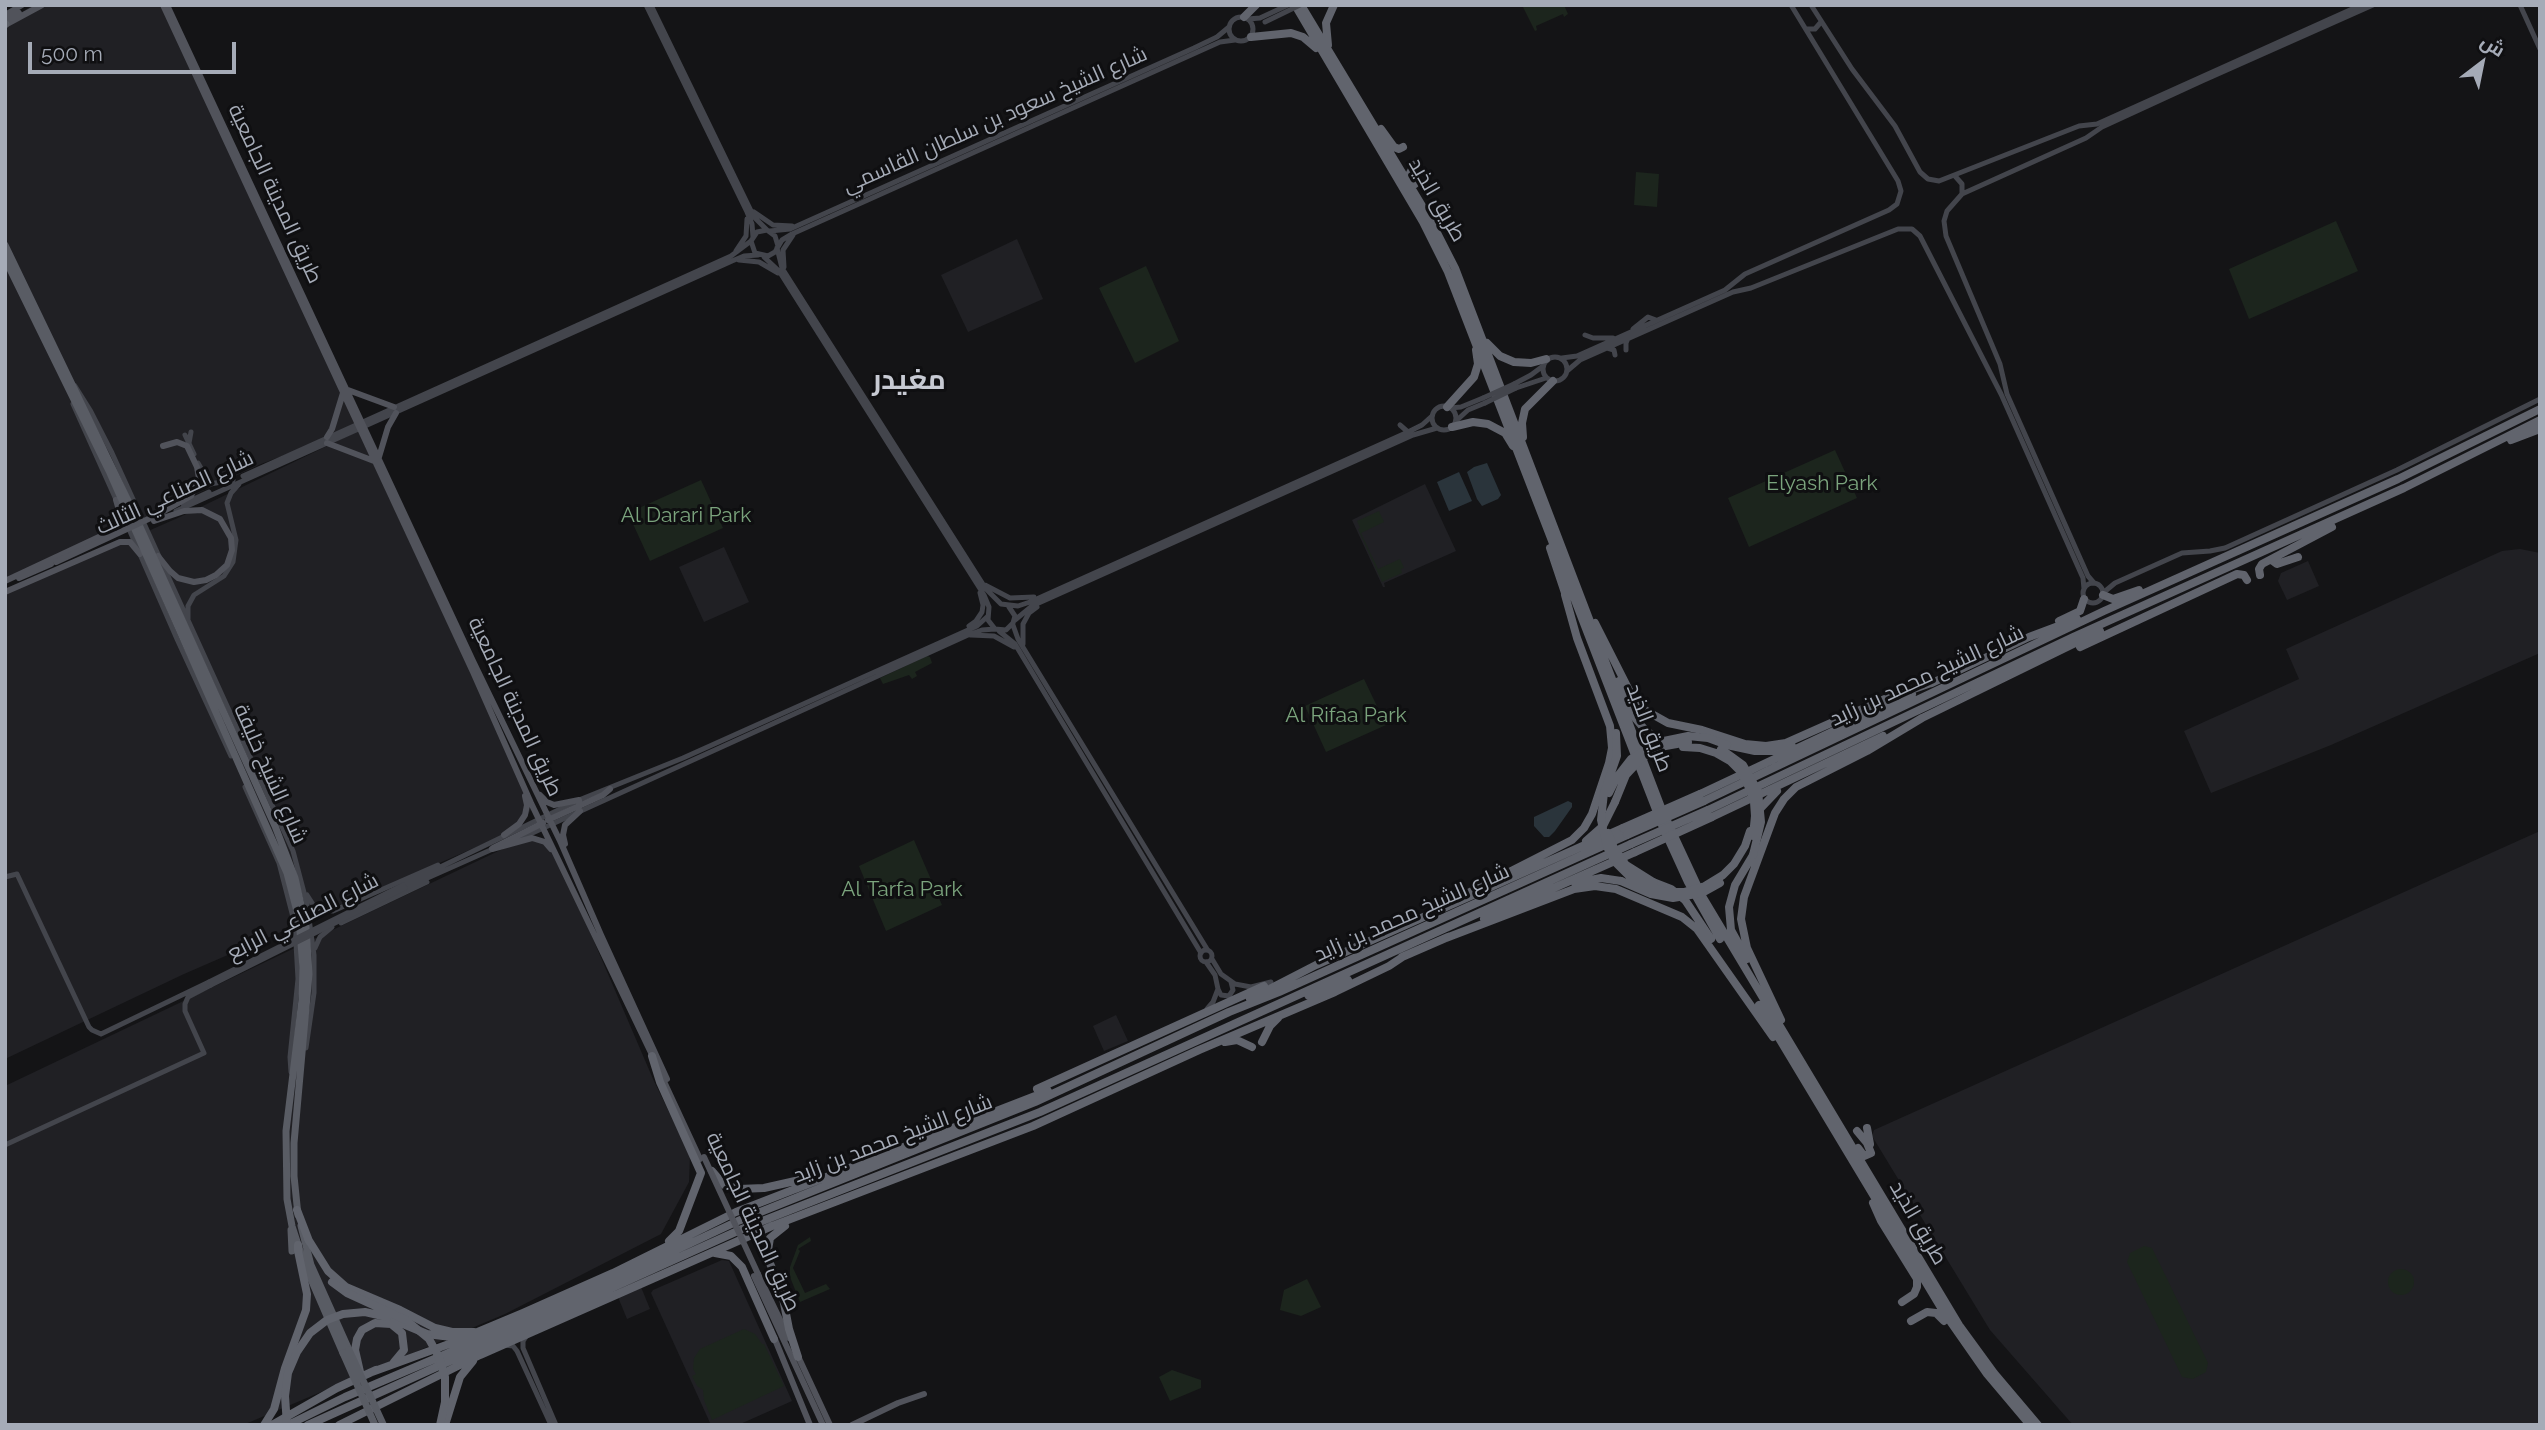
<!DOCTYPE html>
<meta charset="utf-8">
<style>
body{margin:0}
#map{position:relative;width:2545px;height:1430px;overflow:hidden;background:#141416;font-family:Raleway,Cairo,sans-serif}
canvas{display:block}
.frame{position:absolute;inset:0;border:7px solid #a5abb7;pointer-events:none}
.north{position:absolute;left:2447px;top:28px;width:70px;height:70px;-webkit-text-stroke:5px #0f0f11;paint-order:stroke;rotate:32deg;font-size:19px;font-weight:700;line-height:28px;text-align:center;color:#a5abb7}
.north::after{content:'';display:block;margin:auto;width:24px;height:32px;background:#a5abb7;clip-path:polygon(50% 0,100% 100%,50% 72%,0 100%)}
.scale{position:absolute;left:28px;top:42px;width:208px;height:32px;box-sizing:border-box;border:4px solid #a5abb7;border-top:0;padding-left:9px;font-size:21px;line-height:24px;white-space:nowrap;color:#a5abb7;-webkit-text-stroke:5px #0f0f11;paint-order:stroke}
</style>
<div id="map">
<canvas width="2545" height="1430"></canvas>
<div class="frame"></div>
<div class="north">ش</div>
<div class="scale">500 m</div>
</div>
<script>
const ctx = document.querySelector('canvas').getContext('2d');
ctx.lineJoin = 'round';
function fill(path, color) {
  ctx.fillStyle = color;
  ctx.fill(path, 'evenodd');
}
function toPath(rows) {
  const path = new Path2D();
  for (const r of rows) {
    if (r.length === 3) {
      path.moveTo(r[0] + r[2], r[1]);
      path.arc(r[0], r[1], r[2], 0, 2 * Math.PI);
      continue;
    }
    path.moveTo(r[0], r[1]);
    for (let i = 2; i < r.length; i += 2) path.lineTo(r[i], r[i + 1]);
  }
  return path;
}
function trace(path, color, width, dash) {
  ctx.strokeStyle = color;
  ctx.lineWidth = width;
  ctx.lineCap = dash ? 'butt' : 'round';
  ctx.setLineDash(dash || []);
  ctx.stroke(path);
}
function label(font, color, halo, rows, align = 'center') {
  ctx.font = font + ' Raleway,Cairo,sans-serif';
  ctx.lineWidth = 6;
  ctx.setLineDash([]);
  ctx.textBaseline = 'middle';
  ctx.strokeStyle = halo;
  ctx.fillStyle = color;
  for (const [text, x, y, turn = 0] of rows) {
    ctx.save();
    ctx.translate(x, y);
    ctx.rotate((+turn || 0) * Math.PI / 180);
    ctx.textAlign = isNaN(turn) ? turn : align;
    if (halo) ctx.strokeText(text, 0, 0);
    ctx.fillText(text, 0, 0);
    ctx.restore();
  }
}
fill(toPath([
 [33,5,165,5,361,426,261,464,112,533,5,579,5,23],
 [1017,239,1043,299,968,332,941,275],
 [358,431,533,806,520,828,184,974,5,1059,5,594,180,517],
 [1425,484,1456,551,1384,583,1385,587,1383,587,1352,520],
 [724,547,749,602,704,622,679,567],
 [2520,549,2540,553,2540,653,2331,745,2211,793,2184,731,2299,679,2286,649,2502,551],
 [2308,561,2319,586,2287,600,2278,581,2281,573],
 [2540,831,2540,1425,2073,1425,1990,1330,1872,1136,1874,1130],
 [532,835,554,848,653,1079,690,1155,689,1182,661,1234,505,1314,243,1425,5,1425,5,1086],
 [1116,1015,1128,1041,1104,1051,1093,1026],
 [722,1260,729,1261,792,1401,738,1425,711,1425,651,1293,653,1290],
 [641,1287,650,1309,627,1319,618,1297]
]), '#202024');
fill(toPath([
 [1522,5,1564,5,1568,14,1564,17,1563,14,1536,26,1537,30,1535,31],
 [1636,172,1659,174,1657,207,1634,205],
 [2336,221,2358,271,2249,319,2229,269],
 [1146,266,1179,341,1135,363,1099,288],
 [1835,450,1857,498,1749,547,1728,498],
 [701,480,723,528,650,561,628,513],
 [1379,511,1384,522,1361,533,1378,569,1400,559,1404,568,1401,569,1402,573,1382,582,1358,529,1360,528,1357,521],
 [927,656,930,657,932,663,915,672,917,676,912,679,909,675,883,684,880,678],
 [1364,679,1386,725,1326,752,1305,706],
 [914,840,942,905,886,931,859,866],
 [810,1237,811,1241,798,1249,800,1251,793,1268,805,1293,826,1284,830,1289,800,1302,790,1277,790,1267,798,1245],
 [2144,1246,2152,1248,2208,1363,2206,1372,2193,1379,2182,1377,2127,1262,2130,1253],
 [2401,1282,13],
 [1307,1279,1321,1307,1301,1316,1280,1310,1284,1290],
 [744,1329,755,1334,762,1344,764,1344,784,1386,712,1420,704,1400,703,1390,697,1386,692,1376,696,1374,693,1369,694,1358,700,1349],
 [1172,1370,1201,1380,1201,1388,1170,1401,1159,1377]
]), '#1c251d');
fill(toPath([
 [1487,463,1501,495,1498,499,1482,506,1477,499,1467,472,1474,467],
 [1459,472,1472,501,1449,511,1437,482],
 [1568,801,1572,803,1572,807,1555,831,1549,837,1544,837,1534,826,1534,817]
]), '#2a343b');
trace(toPath([
 [646,5,747,212,752,224,753,237],
 [651,5,754,217,767,230],
 [1811,5,1852,69,1895,126,1920,172,1928,179,1939,181,2079,126,2097,124,2361,5],
 [2520,5,2540,49],
 [1241,29,12],
 [1248,19,1260,18,1288,5],
 [1806,29,1815,29,1821,22],
 [1955,176,1962,184,1962,194],
 [754,212,773,225,792,226],
 [770,231,790,229,1194,48,1217,37,1229,27],
 [778,246,775,236,767,230,757,232,751,241,755,253,768,256,775,252,782,240,792,234,1220,42,1235,40],
 [777,248,782,268,986,589,1001,604,1018,606,1030,602,1408,432,1422,425,1432,416],
 [736,251,746,236,747,219],
 [764,257,779,271,984,595,989,607,988,620,995,629,1006,630,1013,623,1015,616,1009,607],
 [739,260,759,262,778,273],
 [784,267,783,250,793,235],
 [1633,329,1648,317,1656,320],
 [1585,335,1593,338,1613,338],
 [1607,348,1614,350,1615,355],
 [1626,350,1626,343,1628,338],
 [1555,369,12],
 [1562,358,1577,356,1725,290,1745,274,1889,210,1897,204,1901,191,1898,181,1791,5],
 [1567,371,1580,360,1733,292,1751,288,1898,229,1912,229,1920,236,2001,394,2083,578,2084,589],
 [1514,384,1531,375,1543,366],
 [75,386,90,410,112,453,293,851,307,904,314,955,314,993,306,1048],
 [1516,388,1546,378],
 [73,404,118,504],
 [1444,418,12],
 [1450,408,1461,407,1483,398],
 [1456,421,1468,410,1485,403],
 [1400,425,1408,432],
 [185,435,194,454],
 [189,443,191,432],
 [198,463,210,484,233,480],
 [243,476,731,256,751,241],
 [183,504,209,492],
 [176,511,732,261,744,256,758,255],
 [122,513,177,639,231,756],
 [2093,593,10],
 [2094,583,2088,576,2007,394,2000,364,1946,236,1944,221,1947,211,1962,194,2086,138,2102,127,2202,81,2373,5],
 [985,585,1010,598,1034,597],
 [2103,593,2115,583,2182,553,2210,551,2225,548,2397,470,2540,399],
 [188,619,188,606,194,595,224,576,233,562,236,540,227,503,231,493,239,484],
 [1015,620,1032,606,1413,435,1437,428],
 [1013,625,1018,639,1207,949],
 [969,626,976,621,982,612,983,605,980,593],
 [999,631,1015,644,1201,953],
 [971,635,994,636,1014,647],
 [1023,644,1023,624,1029,613,1037,607],
 [245,787,279,863,295,925,298,979,290,1057,291,1072],
 [517,840,968,635,982,630,995,629],
 [5,877,17,874,89,1027,92,1030,101,1034,209,982],
 [403,885,579,800,683,758,957,635,977,626,988,616],
 [405,888,495,848],
 [307,895,314,906,321,910,333,911,438,865],
 [341,923,427,882],
 [315,948,320,937,332,927],
 [1206,956,6],
 [1212,959,1221,974,1235,984,1251,987,1271,982],
 [1206,962,1215,975,1218,989,1213,1002,1207,1009],
 [1218,989,1221,995,1229,996,1233,990,1231,982],
 [5,1145,204,1053,185,1011,185,1004,188,997,211,985],
 [527,1335,523,1341,523,1348,556,1425],
 [505,1345,513,1346,517,1351,551,1425]
]), '#43454c', 5);
trace(toPath([
 [163,5,473,672,531,803,654,1059],
 [167,5,473,661,561,843,601,935,667,1079],
 [5,15,22,5],
 [5,20,19,13],
 [5,25,42,5],
 [348,390,394,407],
 [327,437,332,429,343,393],
 [327,443,374,461],
 [379,457,388,427,396,413],
 [157,515,191,496,199,478,197,467,187,446,177,442,163,446],
 [154,521,184,511,202,510,220,519,231,538,232,550,227,565,216,575,206,580,194,582,178,578,170,571,158,556],
 [19,578,51,564],
 [5,581,116,529,121,517,116,500],
 [5,592,120,542,130,542,140,554],
 [540,795,547,802,554,805,579,800],
 [548,820,603,795,610,789],
 [504,835,519,824,525,815,527,805,525,796],
 [565,844,563,835,565,825,580,811],
 [493,848,543,823],
 [492,849,532,838,545,842,551,849],
 [661,1075,700,1159],
 [758,1274,789,1338],
 [754,1276,823,1425],
 [774,1337,810,1425],
 [797,1354,830,1425],
 [852,1425,898,1403,924,1394]
]), '#51535b', 6);
trace(toPath([
 [5,25,6,24],
 [5,245,131,507,275,826,295,878,306,927,309,974,294,1143,294,1176,298,1215],
 [5,259,110,473,287,873,299,919,303,968,302,1000,286,1131,287,1199,292,1226,304,1263,343,1353],
 [301,1226,311,1265,349,1350],
 [291,1230,292,1251]
]), '#595c64', 7);
trace(toPath([
 [1295,5,1423,222,1448,272,1662,825,1688,882,1720,939],
 [1301,5,1430,219,1455,268,1662,810,1702,896,1959,1325,1994,1373,2038,1425],
 [1244,17,1256,5],
 [1251,37,1291,33,1303,37,1316,48],
 [1328,45,1326,23,1334,5],
 [1381,129,1394,147,1399,149,1403,147],
 [1414,165,1410,173,1415,184],
 [1487,343,1500,356,1514,362,1531,363,1546,359],
 [1447,407,1474,377,1478,364,1476,350],
 [1452,427,1473,422,1488,424,1505,433,1513,446],
 [1523,437,1522,423,1525,409,1553,381],
 [2511,440,2540,429],
 [1550,548,1567,599],
 [2274,558,2273,561,2277,564,2298,557],
 [2260,575,2259,569,2262,564,2332,527],
 [2103,595,2113,599,2139,590],
 [2059,621,2080,611,2084,599],
 [1595,623,1631,694,1643,709,1668,723,1702,730,1745,744,1766,746,1786,743,1885,699,1934,682],
 [2080,647,2237,574,2244,575,2247,580],
 [1619,681,1636,719,1646,731,1666,743],
 [1932,683,2029,637,2077,619],
 [1920,719,2100,631],
 [1727,745,1755,751,1774,751,1792,746],
 [1700,794,1912,694],
 [1704,801,2104,611,2398,479,2540,409],
 [1708,810,2073,637,2404,488,2540,420],
 [1757,812,1777,791],
 [1712,817,1883,736],
 [1586,841,1603,826,1615,802],
 [1653,882,1671,889,1685,900,1711,939],
 [1575,883,1601,878,1621,881],
 [1466,894,1572,840,1584,828,1592,814,1609,763,1612,748,1610,726,1577,638,1565,595],
 [1484,919,1635,852],
 [1446,938,1574,889,1595,886,1616,889,1682,917,1697,929,1773,1037],
 [1402,957,1448,937],
 [1747,959,1731,930,1729,907,1735,885,1753,855],
 [1308,995,1348,980],
 [1250,999,1316,965,1623,828],
 [1759,1005,1943,1311,1987,1374,2030,1425],
 [1781,1020,1747,948,1741,919,1744,897,1775,813,1784,799,1796,787,1867,751,1922,718],
 [1225,1042,1237,1040,1252,1047],
 [1262,1042,1270,1026,1278,1018],
 [652,1056,660,1082,701,1173,679,1231,669,1241],
 [1037,1089,1264,986],
 [1867,1128,1870,1144],
 [1857,1131,1867,1143,1871,1153,1864,1156,1858,1148],
 [712,1171,724,1185,739,1189,764,1188,813,1177],
 [1873,1203,1881,1221,1917,1279,1917,1287,1914,1294,1902,1302],
 [297,1210,309,1241],
 [785,1226,770,1238,767,1256,782,1293,789,1329,798,1357],
 [767,1228,1033,1126,1199,1050,1335,992,1389,966,1404,956],
 [308,1239,328,1271,346,1287,400,1310,435,1328,452,1332,474,1332],
 [715,1253,731,1256,742,1267,774,1339],
 [391,1319,427,1334,459,1338],
 [1911,1321,1927,1312,1936,1313,1944,1321],
 [360,1372,355,1350,357,1339,362,1330,375,1323,391,1324,402,1333,404,1350,394,1362],
 [372,1372,449,1344,523,1313,613,1273,736,1212,1048,1091],
 [264,1425,274,1409,285,1368,306,1310,307,1294,298,1251,298,1245],
 [272,1425,337,1388,376,1370],
 [288,1425,345,1397,533,1317,738,1221,1035,1102,1229,1012,1279,992,1627,835],
 [308,1425,742,1229,1040,1112,1631,844],
 [339,1425,480,1355,772,1226],
 [445,1425,460,1377,473,1361]
]), '#61646d', 8);
trace(toPath([
 [1265,22,1300,5],
 [1483,398,1514,384],
 [1485,403,1516,388],
 [209,982,403,885],
 [211,985,405,888]
]), '#43454c', 5);
trace(toPath([
 [56,562,157,515],
 [704,1157,758,1274]
]), '#51535b', 6);
trace(toPath([
 [349,1350,383,1424],
 [343,1353,375,1425]
]), '#595c64', 7);
trace(toPath([
 [1616,733,1617,756,1604,793,1601,820,1607,847,1616,863,1629,876,1644,885,1668,892,1684,892,1705,886,1723,875,1734,864,1745,846,1750,831],
 [1683,747,1700,748,1716,753,1730,761,1740,771,1750,789,1754,802,1755,816,1753,836],
 [1721,749,1743,765,1758,791,1761,822,1753,855],
 [1609,793,1617,777,1631,759,1659,742,1688,736,1708,738,1727,745],
 [1615,802,1626,775,1640,760,1660,747,1688,742],
 [1623,828,1700,794],
 [1608,833,1614,848,1626,865,1653,882],
 [1627,835,1704,801],
 [1631,844,1708,810],
 [1635,852,1712,817],
 [1621,881,1651,894,1673,898,1702,893,1720,883],
 [332,1282,347,1293,406,1320,429,1339,439,1357,445,1377,445,1402,440,1425],
 [287,1425,285,1396,288,1373,297,1352,310,1333,327,1320,343,1314,365,1312,387,1317]
]), '#61646d', 8);
label('21px', '#a5abb7', '#0f0f11', [
 ["شارع الشيخ سعود بن سلطان القاسمي",995,120,-24],
 ["طريق المدينة الجامعية",275,194,65],
 ["طريق الذيد",1437,200,60],
 ["شارع الصناعي الثالث",175,493,-25],
 ["شارع الشيخ محمد بن زايد",1927,676,-25],
 ["طريق المدينة الجامعية",515,707,65],
 ["طريق الذيد",1649,728,69],
 ["شارع الشيخ خليفة",270,774,66],
 ["شارع الشيخ محمد بن زايد",1412,913,-24],
 ["شارع الصناعي الرابع",303,917,-27],
 ["شارع الشيخ محمد بن زايد",893,1139,-21],
 ["طريق المدينة الجامعية",753,1222,65],
 ["طريق الذيد",1918,1223,60]
]);
label('21px', '#7ba47d', '#0f0f11', [
 ["Elyash Park",1822,484],
 ["Al Darari Park",686,516],
 ["Al Rifaa Park",1346,716],
 ["Al Tarfa Park",902,890]
]);
label('bold 28px', '#c7cad3', '#0f0f11', [
 ["مغيدر",909,381]
]);
</script>
